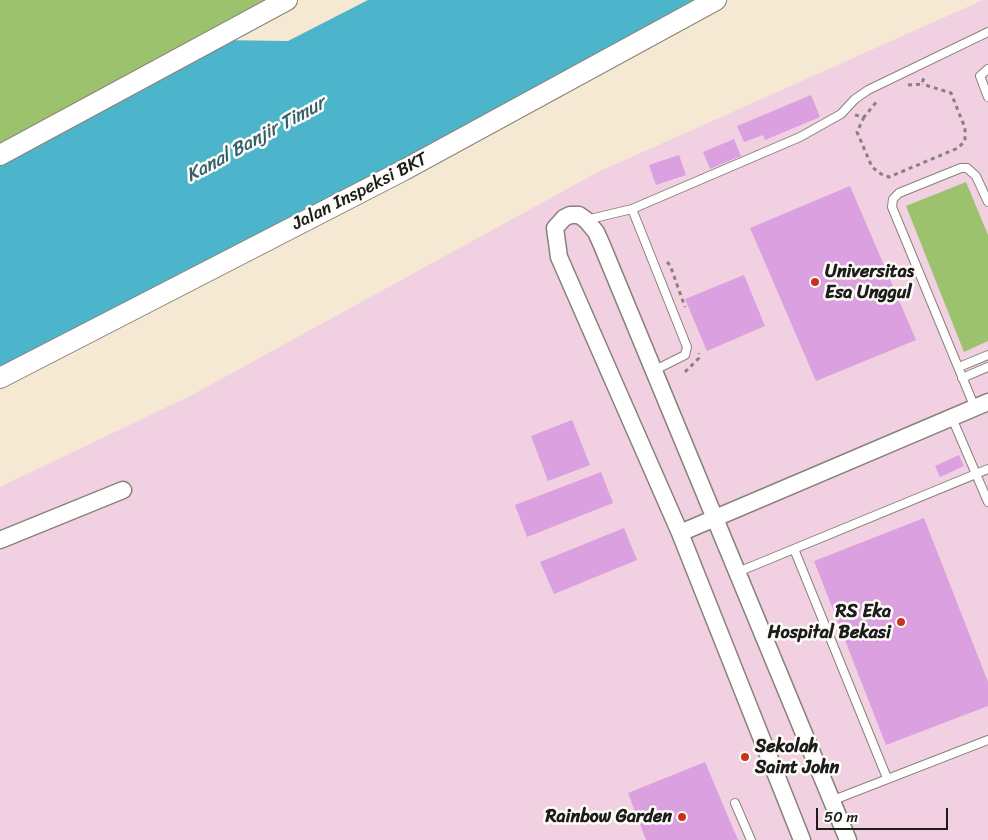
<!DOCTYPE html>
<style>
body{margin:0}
#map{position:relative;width:988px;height:840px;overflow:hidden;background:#f6e9d4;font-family:Sriracha,sans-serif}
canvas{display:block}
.scale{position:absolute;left:816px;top:808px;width:132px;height:22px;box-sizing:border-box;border:2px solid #1c1c1c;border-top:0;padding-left:6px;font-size:15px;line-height:18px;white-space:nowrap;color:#1c1c1c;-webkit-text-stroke:4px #fdfcf7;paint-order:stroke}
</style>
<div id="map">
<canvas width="988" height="840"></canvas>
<div class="scale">50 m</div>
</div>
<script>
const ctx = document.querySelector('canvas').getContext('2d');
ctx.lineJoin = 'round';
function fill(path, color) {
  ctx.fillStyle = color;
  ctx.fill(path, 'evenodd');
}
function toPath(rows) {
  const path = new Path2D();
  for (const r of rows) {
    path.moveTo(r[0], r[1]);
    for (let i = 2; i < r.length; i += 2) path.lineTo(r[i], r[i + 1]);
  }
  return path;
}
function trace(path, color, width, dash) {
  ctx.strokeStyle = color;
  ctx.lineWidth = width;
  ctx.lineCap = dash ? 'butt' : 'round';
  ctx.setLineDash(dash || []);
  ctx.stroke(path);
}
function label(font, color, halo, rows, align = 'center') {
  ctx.font = font + ' Sriracha,sans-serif';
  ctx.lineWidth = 5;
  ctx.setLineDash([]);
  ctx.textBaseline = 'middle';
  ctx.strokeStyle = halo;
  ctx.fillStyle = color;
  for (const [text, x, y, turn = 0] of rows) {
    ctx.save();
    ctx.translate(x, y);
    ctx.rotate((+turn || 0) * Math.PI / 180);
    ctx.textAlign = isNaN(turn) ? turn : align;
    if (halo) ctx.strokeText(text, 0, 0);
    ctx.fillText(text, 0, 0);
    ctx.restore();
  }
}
fill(toPath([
 [983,0,988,0,988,840,0,840,0,487,192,395,598,172]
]), '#f1d0e2');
fill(toPath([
 [0,0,287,0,0,155],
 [966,182,988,235,988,341,964,352,906,206]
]), '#9cc26d');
fill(toPath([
 [368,0,707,0,0,375,0,155,215,40,288,41]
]), '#4db5cb');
fill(toPath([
 [811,95,820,117,765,140,763,135,744,142,737,126],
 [734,139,741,156,710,169,703,152],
 [679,155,686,175,656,185,649,165],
 [850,186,916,340,816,381,750,228],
 [744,275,765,326,707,351,685,299],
 [572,420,590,465,548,481,531,436],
 [959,455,964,466,940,477,935,466],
 [601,472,613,503,527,537,515,505],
 [924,518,988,682,988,706,886,745,814,561],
 [624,528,637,560,554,594,540,562],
 [705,762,738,840,646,840,628,793]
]), '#dba0df');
const service = toPath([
 [988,69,980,76,988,97],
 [632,209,687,347,685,355,653,371],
 [586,220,632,209,800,137,841,114,855,99,868,90,988,32],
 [959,367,988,355],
 [962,378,988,367],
 [975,408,892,207,893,199,899,193,961,168,967,168,976,176,988,202],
 [952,418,988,502],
 [794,549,887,778],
 [738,572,988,469],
 [831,801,988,740],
 [735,803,751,840]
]);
const minor = toPath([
 [680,533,988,402],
 [0,540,123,490],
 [802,840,680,533,559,257,555,228,564,218,570,215,579,215,586,220,596,232,601,243,848,840]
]);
const tertiary = toPath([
 [0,155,287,0],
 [0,378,404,170,716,0]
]);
trace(service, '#898278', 10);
trace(minor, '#898278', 19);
trace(tertiary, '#898278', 22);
trace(toPath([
 [908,85,922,84,924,77],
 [855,115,864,117,878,100],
 [864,117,857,132,872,167,881,174,889,177,958,148,965,141,965,128,951,93,922,84],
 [667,262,670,265,685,307],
 [685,372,699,358,699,353]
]), '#898278', 3, [4, 4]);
trace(service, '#fff', 8);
trace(minor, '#fff', 16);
trace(tertiary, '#fff', 20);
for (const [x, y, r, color] of [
 [815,282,5,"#c8321e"],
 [901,622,5,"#c8321e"],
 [745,757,5,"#c8321e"],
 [682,817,5,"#c8321e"]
]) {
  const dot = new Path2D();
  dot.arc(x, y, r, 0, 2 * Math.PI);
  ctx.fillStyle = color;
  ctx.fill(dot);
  trace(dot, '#fdfcf7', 2);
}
label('18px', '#1c1c1c', '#fdfcf7', [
 ["Jalan Inspeksi BKT",360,192,-27]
]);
label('bold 18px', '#1c1c1c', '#fdfcf7', [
 ["Universitas",825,272],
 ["Esa Unggul",825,293],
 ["RS Eka",891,612,"right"],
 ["Hospital Bekasi",891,633,"right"],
 ["Sekolah",755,747],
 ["Saint John",755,768],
 ["Rainbow Garden",672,817,"right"]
], 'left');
label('italic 19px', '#32616b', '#fdfcf7', [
 ["Kanal Banjir Timur",256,140,-29]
]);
</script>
